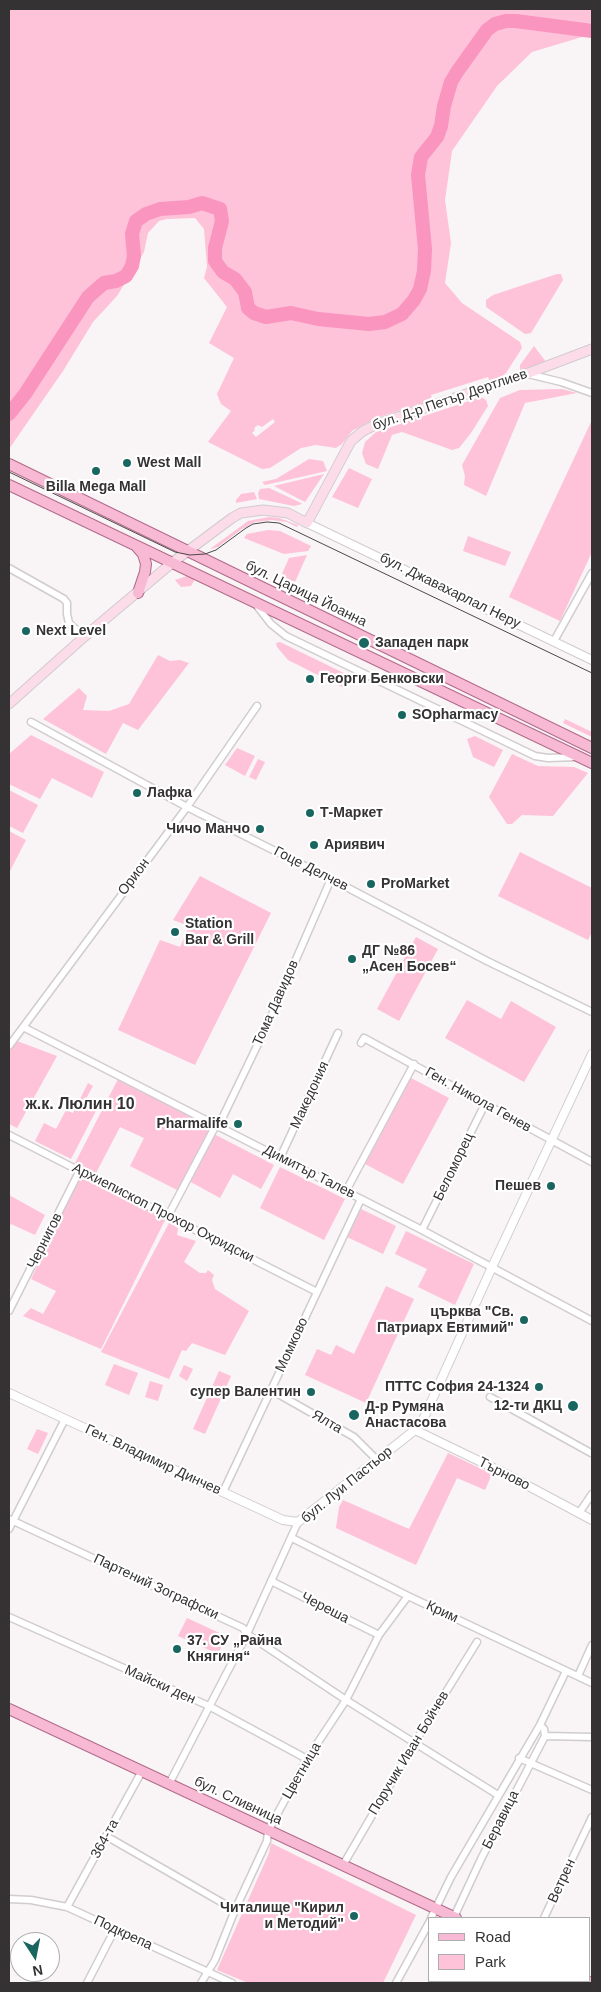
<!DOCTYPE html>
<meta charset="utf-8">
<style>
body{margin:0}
#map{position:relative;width:601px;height:1992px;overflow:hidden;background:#f9f4f6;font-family:Arial,sans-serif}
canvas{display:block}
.frame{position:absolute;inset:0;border:10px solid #343233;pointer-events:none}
.legend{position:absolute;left:428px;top:1917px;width:162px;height:65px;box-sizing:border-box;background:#fff;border:1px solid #aeadad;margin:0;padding:6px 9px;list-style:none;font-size:15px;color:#343233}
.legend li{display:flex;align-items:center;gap:10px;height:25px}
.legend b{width:25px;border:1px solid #aeadad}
.north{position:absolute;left:10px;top:1932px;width:50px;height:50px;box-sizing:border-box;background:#fff;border:1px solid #aeadad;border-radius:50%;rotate:169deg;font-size:14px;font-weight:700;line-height:20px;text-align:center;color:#343233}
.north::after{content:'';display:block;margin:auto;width:18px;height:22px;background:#196661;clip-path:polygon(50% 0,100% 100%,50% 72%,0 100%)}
</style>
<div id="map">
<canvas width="601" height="1992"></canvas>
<div class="frame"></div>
<ul class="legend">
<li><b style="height:6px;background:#f8b9d4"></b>Road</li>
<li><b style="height:14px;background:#fec2d9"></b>Park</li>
</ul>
<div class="north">N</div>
</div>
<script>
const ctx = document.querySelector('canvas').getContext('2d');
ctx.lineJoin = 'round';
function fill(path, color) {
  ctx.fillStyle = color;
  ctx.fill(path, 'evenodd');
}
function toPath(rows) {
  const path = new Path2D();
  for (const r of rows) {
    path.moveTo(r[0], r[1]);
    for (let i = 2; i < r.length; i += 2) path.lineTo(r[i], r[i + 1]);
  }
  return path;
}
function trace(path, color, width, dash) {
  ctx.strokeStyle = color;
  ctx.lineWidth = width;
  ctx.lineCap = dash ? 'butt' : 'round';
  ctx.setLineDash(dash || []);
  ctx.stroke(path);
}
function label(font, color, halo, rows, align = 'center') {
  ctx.font = font + ' Arial,sans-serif';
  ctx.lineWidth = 4.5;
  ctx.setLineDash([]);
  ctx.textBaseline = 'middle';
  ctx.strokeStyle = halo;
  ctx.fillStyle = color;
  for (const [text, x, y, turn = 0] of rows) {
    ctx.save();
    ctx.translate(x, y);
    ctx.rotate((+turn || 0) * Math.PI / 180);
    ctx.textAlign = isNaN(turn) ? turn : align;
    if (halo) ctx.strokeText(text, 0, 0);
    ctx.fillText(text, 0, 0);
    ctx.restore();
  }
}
fill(toPath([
 [9,9,592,9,592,34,532,52,497,86,452,151,445,200,451,243,445,283,462,303,520,342,522,348,506,373,500,378,490,382,488,377,431,395,432,400,376,418,352,431,342,444,336,448,316,445,301,448,270,468,262,469,208,442,231,411,221,404,217,394,234,358,209,343,227,307,204,278,207,267,204,229,195,218,167,219,159,221,148,233,144,252,117,296,93,322,63,371,9,449],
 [273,419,275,422,256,437,252,433,255,430,254,428,258,425,262,427],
 [557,274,561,274,563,280,531,333,525,334,486,307,486,300,493,295],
 [534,346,546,362,520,372,520,365],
 [562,389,577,393,525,403,486,496,464,485,465,476,462,465,500,398,520,390],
 [481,397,486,400,488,406,471,433,459,448,452,450,402,432,392,435,378,469,366,464,362,453,365,442,376,432],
 [592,420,592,552,560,621,509,597],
 [309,459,323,461,327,471,265,485,262,482,276,479],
 [349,468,372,479,358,508,332,497],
 [324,474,305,502,274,486],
 [269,488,301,503,302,504,294,506,259,499,258,493,260,489],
 [254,492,257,499,236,503,236,500,241,494],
 [269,517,279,518,298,525,297,527,287,522,272,520,255,522,242,529,218,547,210,549,248,521],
 [268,530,280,531,311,546,308,551,284,554,244,538,247,534],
 [468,536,511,552,505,566,463,551],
 [307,555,295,582,281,576,289,558],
 [187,576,195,579,191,586,181,587,175,580],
 [280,642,350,676,344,688,288,660,277,647,276,643],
 [158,655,170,661,180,660,189,663,138,730,123,723,106,754,43,719,79,688,87,696,83,710,109,711,129,704],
 [565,719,592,732,592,737,563,723],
 [31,735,104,772,92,798,52,778,40,799,9,784,9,754],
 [475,736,503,750,494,767,473,757,467,739],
 [237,748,255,756,245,776,225,765],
 [512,754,538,766,574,767,588,773,553,816,522,815,512,824,507,824,489,797],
 [258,759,265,762,256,780,249,777],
 [9,790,38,805,23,833,9,826],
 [9,831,26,840,9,873],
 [520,852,592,888,592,932,588,940,498,896],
 [200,876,271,913,195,1065,118,1030,160,940,180,947,189,926,173,920],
 [416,937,438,949,399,1021,377,1009],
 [467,1000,501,1019,511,1001,556,1027,524,1082,445,1038],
 [17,1041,57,1056,17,1128,9,1124,9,1052],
 [411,1078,449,1098,403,1184,365,1164],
 [118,1079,212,1126,179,1191,130,1166,144,1138,120,1127,96,1173,75,1163],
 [88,1083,93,1086,84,1102,97,1109,71,1159,35,1141,44,1123,56,1129,66,1110,73,1113],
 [214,1134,274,1165,261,1189,233,1174,220,1198,189,1181],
 [280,1167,345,1199,324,1240,260,1208],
 [80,1175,166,1218,101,1349,23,1316,31,1308,43,1314,56,1291,31,1279],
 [9,1195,45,1215,35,1235,11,1224,9,1227],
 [361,1209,396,1226,383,1254,347,1237],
 [169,1223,178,1228,177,1235,196,1241,184,1262,200,1273,206,1273,208,1270,214,1275,212,1280,215,1289,249,1311,225,1355,192,1343,186,1351,182,1350,169,1379,101,1352],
 [406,1231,474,1264,455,1305,418,1287,427,1269,395,1254],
 [386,1286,414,1299,366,1403,305,1375,317,1349,331,1355,336,1345,354,1354],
 [114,1364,138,1373,129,1395,105,1385],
 [184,1365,193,1369,187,1381,179,1376],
 [219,1371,231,1376,205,1434,193,1429],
 [150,1381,163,1385,158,1401,145,1397],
 [37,1429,48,1433,38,1454,27,1449],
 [448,1453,492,1474,485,1490,457,1478,416,1565,336,1528,339,1507,343,1500,409,1529],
 [187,1618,226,1636,218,1654,178,1636],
 [271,1843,416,1915,383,1983,248,1983,217,1970,269,1853]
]), '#fec2d9');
trace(toPath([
 [9,414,25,394,88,297,104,283,116,281,126,276,132,266,134,256,132,234,136,221,146,214,160,209,189,207,202,203,220,209,222,221,215,248,215,261,223,272,235,279,245,292,248,308,254,313,266,317,291,313,318,319,369,324,385,322,402,314,414,300,420,289,424,271,425,249,418,175,421,157,437,137,441,126,444,106,451,82,457,72,487,30,495,24,506,21,516,21,592,31]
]), '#fa95bf', 14);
const minor = toPath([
 [528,374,561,382,592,393],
 [9,568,64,599,67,603,67,614,69,623,84,637],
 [257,606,271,624,286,636,535,756,548,758,576,757],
 [554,641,592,573],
 [31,722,187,807,331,879,487,961,592,1012],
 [23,1027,422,1230,592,1321],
 [361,1043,364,1038,592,1162],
 [9,1046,187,807,257,706],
 [218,1127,270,1019,331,879],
 [9,1135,317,1292],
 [280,1158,338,1033],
 [346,1191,414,1064],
 [168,1216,216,1125],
 [422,1230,485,1104],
 [9,1311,80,1170],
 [271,1390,354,1437,377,1460],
 [490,1397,591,1453],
 [223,1492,361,1199],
 [579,1513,592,1494],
 [9,1519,243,1628,247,1634,346,1700,498,1795],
 [9,1529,65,1419],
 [292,1538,408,1596,592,1683],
 [271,1581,379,1635],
 [9,1617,209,1706,307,1759],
 [578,1676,592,1645],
 [545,1736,592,1737],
 [519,1758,592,1790],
 [169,1784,247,1634,298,1522],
 [106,1836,235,1910],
 [343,1865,415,1742,477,1642],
 [9,1899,31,1900,67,1907,232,1983],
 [67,1907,142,1771],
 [454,1917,482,1857,545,1736,544,1729,540,1725],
 [431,1918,451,1877,540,1725,566,1671],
 [544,1918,592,1817],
 [87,1983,115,1929],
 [201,1983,215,1960,235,1910,267,1841,268,1831,307,1759,346,1700,379,1635,408,1596],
 [396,1983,430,1921],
 [481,1983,482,1981],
 [561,1983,562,1981]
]);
const tertiary = toPath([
 [307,523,592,660],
 [9,1393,283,1520,298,1522,415,1430,422,1422,492,1267,592,1054],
 [415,1430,504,1473,592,1520]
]);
const secondary = toPath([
 [9,704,84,637,173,562,232,518,241,513,263,510,288,513,307,523,351,441,363,431,377,424,526,374,592,349]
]);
const primary = toPath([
 [9,464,592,748],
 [9,485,592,763],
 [136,546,143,554,146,564,145,572,138,593],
 [9,1709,456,1918],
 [587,1981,592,1983]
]);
trace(minor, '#d1ccce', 9);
trace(tertiary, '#d1ccce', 10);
trace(secondary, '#d1ccce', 11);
trace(primary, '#b16b89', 12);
trace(minor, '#fff', 6);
trace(tertiary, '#fff', 8);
trace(secondary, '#fcdce9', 9);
trace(primary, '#f8b9d4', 10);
trace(toPath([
 [9,472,175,552,190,555,205,554,216,550,246,528,253,524,267,522,279,523,592,673]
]), '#4a4849', 1);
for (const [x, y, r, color] of [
 [127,463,5,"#196661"],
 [96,471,5,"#196661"],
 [26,631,5,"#196661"],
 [364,643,6,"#196661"],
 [310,679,5,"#196661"],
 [402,715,5,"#196661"],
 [137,793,5,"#196661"],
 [310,813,5,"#196661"],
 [260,829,5,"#196661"],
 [314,845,5,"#196661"],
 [371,884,5,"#196661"],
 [175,932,5,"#196661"],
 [352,959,5,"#196661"],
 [238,1124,5,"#196661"],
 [551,1186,5,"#196661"],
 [524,1320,5,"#196661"],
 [539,1387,5,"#196661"],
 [311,1392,5,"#196661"],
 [573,1406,6,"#196661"],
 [354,1415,6,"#196661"],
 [177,1649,5,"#196661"],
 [354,1916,5,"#196661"]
]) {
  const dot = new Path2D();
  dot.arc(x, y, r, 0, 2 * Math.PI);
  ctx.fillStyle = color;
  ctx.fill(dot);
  trace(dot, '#fff', 2);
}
label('14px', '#343233', '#fff', [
 ["бул. Д-р Петър Дертлиев",450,400,-19],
 ["бул. Джавахарлал Неру",450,591,26],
 ["бул. Царица Йоанна",306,594,26],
 ["Гоце Делчев",311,869,27],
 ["Орион",134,877,-53],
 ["Тома Давидов",276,1003,-66],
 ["Македония",310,1095,-65],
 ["Ген. Никола Генев",478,1100,29],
 ["Беломорец",454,1167,-64],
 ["Димитър Талев",309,1172,27],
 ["Архиепископ Прохор Охридски",163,1213,27],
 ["Чернигов",45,1241,-63],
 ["Момково",292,1345,-65],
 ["Ялта",327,1422,30],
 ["Ген. Владимир Динчев",153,1460,25],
 ["Търново",504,1474,27],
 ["бул. Луи Пастьор",347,1485,-39],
 ["Партений Зографски",156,1587,25],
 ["Череша",325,1608,27],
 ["Крим",442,1612,25],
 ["Майски ден",160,1685,24],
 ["Поручик Иван Бойчев",409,1753,-59],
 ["Цветница",302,1771,-60],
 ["бул. Сливница",238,1801,25],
 ["Беравица",501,1820,-63],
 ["364-та",105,1839,-61],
 ["Ветрен",562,1881,-65],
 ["Подкрепа",123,1933,25]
]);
label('bold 14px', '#343233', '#fff', [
 ["West Mall",137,463],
 ["Billa Mega Mall",96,487,"center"],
 ["Next Level",36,631],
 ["Западен парк",375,643],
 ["Георги Бенковски",320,679],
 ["SOpharmacy",412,715],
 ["Лафка",147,793],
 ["Т-Маркет",320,813],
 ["Чичо Манчо",250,829,"right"],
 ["Ариявич",324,845],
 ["ProMarket",381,884],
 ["Station",185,924],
 ["Bar & Grill",185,940],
 ["ДГ №86",362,951],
 ["„Асен Босев“",362,967],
 ["Pharmalife",228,1124,"right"],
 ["Пешев",541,1186,"right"],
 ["църква \"Св.",514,1312,"right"],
 ["Патриарх Евтимий\"",514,1328,"right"],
 ["ПТТС София 24-1324",529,1387,"right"],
 ["супер Валентин",301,1392,"right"],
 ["12-ти ДКЦ",562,1406,"right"],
 ["Д-р Румяна",365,1407],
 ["Анастасова",365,1423],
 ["37. СУ „Райна",187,1641],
 ["Княгиня“",187,1657],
 ["Читалище \"Кирил",344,1908,"right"],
 ["и Методий\"",344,1924,"right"]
], 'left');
label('bold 16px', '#343233', '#fff', [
 ["ж.к. Люлин 10",80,1105]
]);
</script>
